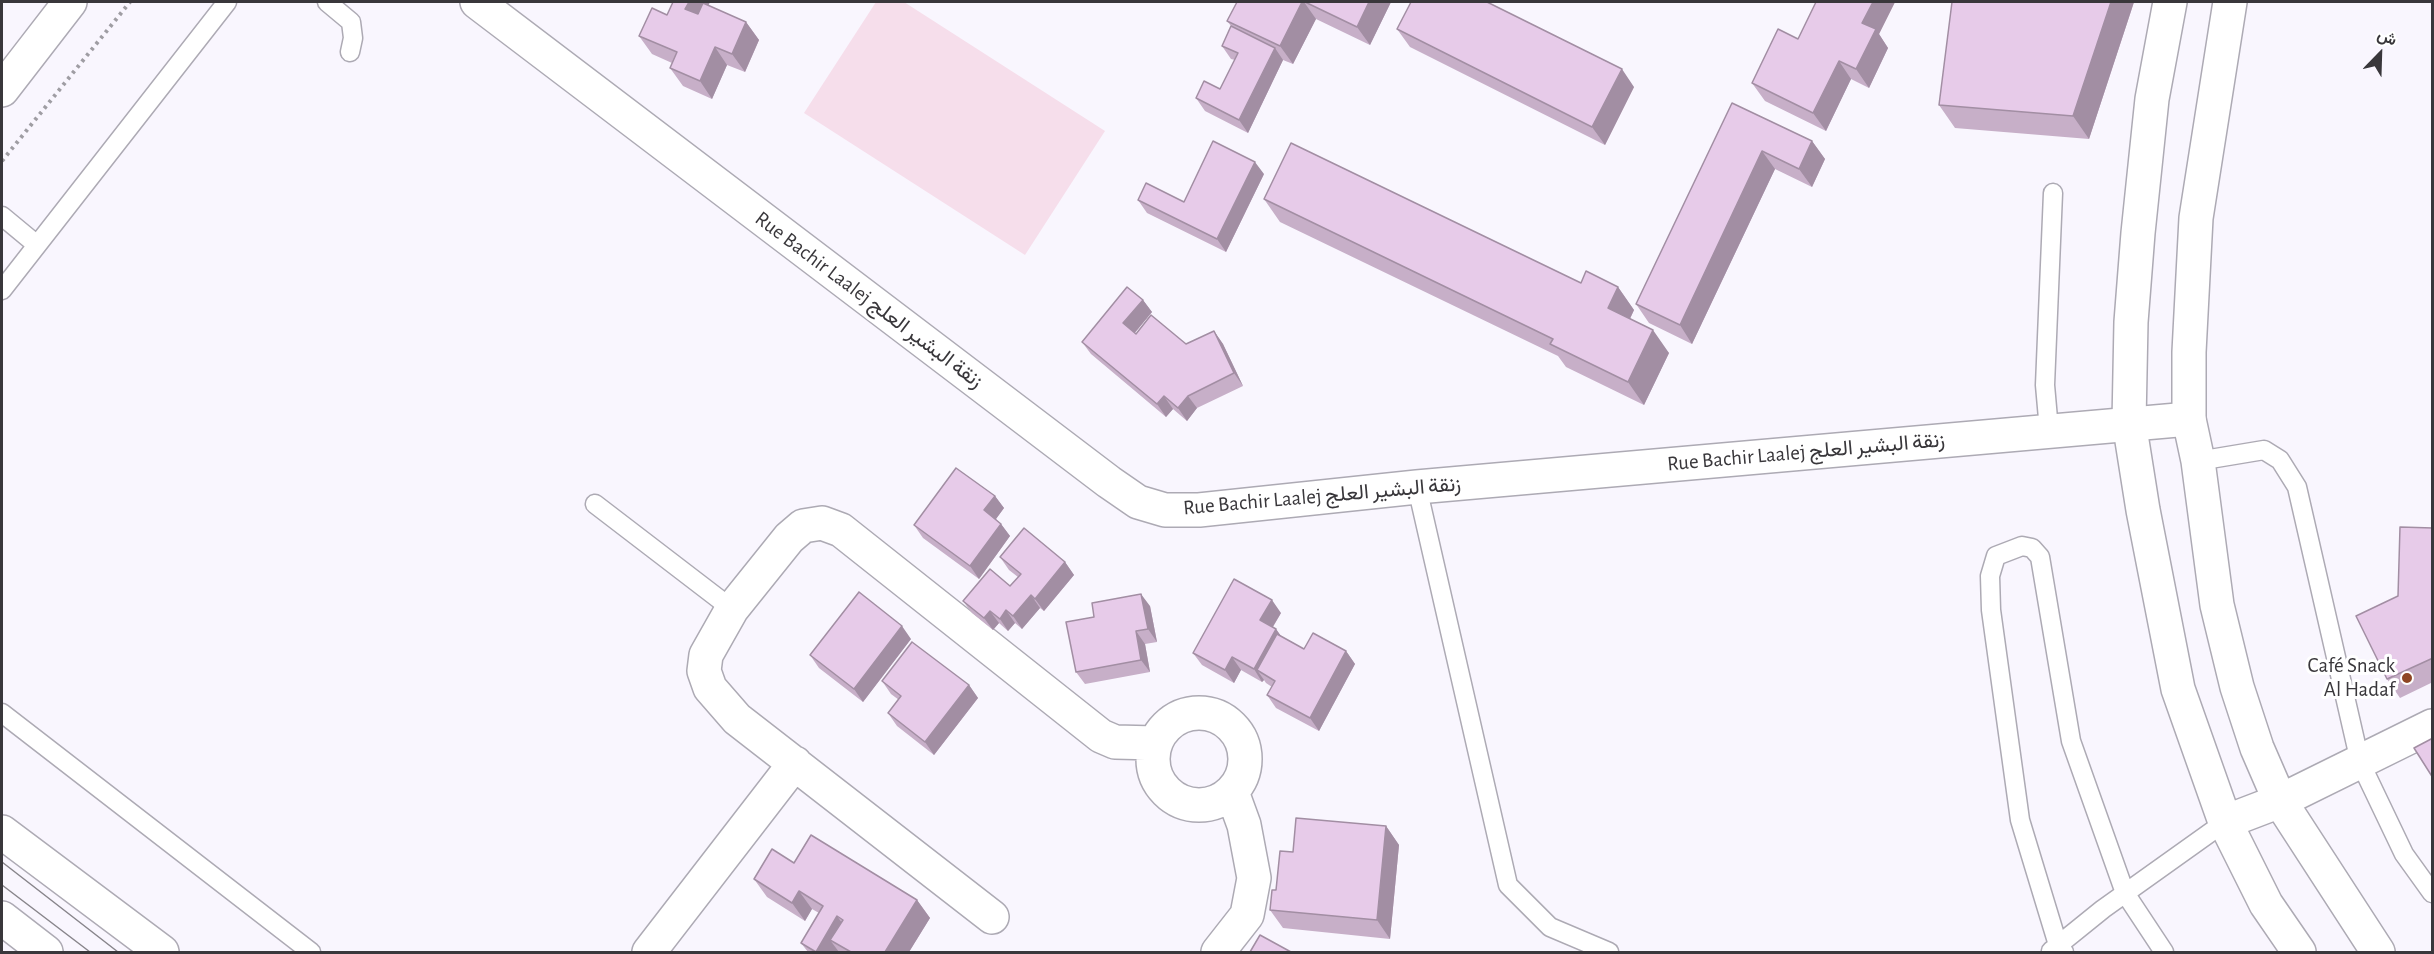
<!DOCTYPE html>
<meta charset="utf-8">
<style>
body{margin:0}
#map{position:relative;width:2434px;height:954px;overflow:hidden;background:#f9f6fe;font-family:"Alegreya Sans",Vazirmatn,sans-serif}
canvas{display:block}
.frame{position:absolute;inset:0;border:3px solid #39373b;pointer-events:none}
.north{position:absolute;left:2350px;top:24px;width:60px;height:60px;-webkit-text-stroke:4px #fff;paint-order:stroke;rotate:23deg;font-size:16px;font-weight:700;line-height:24px;text-align:center;color:#39373b}
.north::after{content:'';display:block;margin:auto;width:21px;height:27px;background:#39373b;clip-path:polygon(50% 0,100% 100%,50% 72%,0 100%)}
</style>
<div id="map">
<canvas width="2434" height="954"></canvas>
<div class="frame"></div>
<div class="north">ش</div>
</div>
<script>
const ctx = document.querySelector('canvas').getContext('2d');
ctx.lineJoin = 'round';
function fill(path, color) {
  ctx.fillStyle = color;
  ctx.fill(path, 'evenodd');
}
function toPath(rows) {
  const path = new Path2D();
  for (const r of rows) {
    if (r.length === 3) {
      path.moveTo(r[0] + r[2], r[1]);
      path.arc(r[0], r[1], r[2], 0, 2 * Math.PI);
      continue;
    }
    path.moveTo(r[0], r[1]);
    for (let i = 2; i < r.length; i += 2) path.lineTo(r[i], r[i + 1]);
  }
  return path;
}
function trace(path, color, width, dash) {
  ctx.strokeStyle = color;
  ctx.lineWidth = width;
  ctx.lineCap = dash ? 'butt' : 'round';
  ctx.setLineDash(dash || []);
  ctx.stroke(path);
}
function label(font, color, halo, rows, align = 'center') {
  ctx.font = font + ' "Alegreya Sans",Vazirmatn,sans-serif';
  ctx.lineWidth = 6;
  ctx.setLineDash([]);
  ctx.textBaseline = 'middle';
  ctx.strokeStyle = halo;
  ctx.fillStyle = color;
  for (const [text, x, y, turn = 0] of rows) {
    ctx.save();
    ctx.translate(x, y);
    ctx.rotate((+turn || 0) * Math.PI / 180);
    ctx.textAlign = isNaN(turn) ? turn : align;
    if (halo) ctx.strokeText(text, 0, 0);
    ctx.fillText(text, 0, 0);
    ctx.restore();
  }
}
fill(toPath([
 [876,2,904,2,1105,131,1025,255,804,113]
]), '#f6deeb');
const lane = toPath([
 [327,2,351,22,353,38,350,52],
 [2,216,37,245],
 [2,290,227,2],
 [2049,430,2045,385,2053,193],
 [2198,461,2264,450,2280,460,2297,487,2360,762,2404,854,2432,893],
 [1417,487,1508,885,1550,927,1609,952],
 [595,504,732,609],
 [2,713,311,952],
 [2051,951,2103,909,2225,822],
 [2064,952,2058,945,2020,820,1991,610,1990,576,1996,556,2022,546,2032,548,2040,557,2071,741,2125,893,2164,952]
]);
const street = toPath([
 [477,2,1109,482,1138,502,1165,510,1199,510,1417,487,2189,419],
 [1199,759,46],
 [2225,822,2280,801,2432,726],
 [992,917,737,719,710,688,704,671,706,655,732,609,789,538,803,526,822,523,841,530,1101,736,1115,742,1156,743],
 [649,952,795,763],
 [1218,952,1247,915,1254,878,1244,825,1232,792]
]);
const secondary = toPath([
 [2170,2,2152,99,2138,233,2131,322,2129,422,2143,510,2178,689,2225,822,2266,904,2299,952],
 [2230,2,2196,218,2189,352,2189,419,2198,461,2217,605,2237,687,2257,748,2280,801,2378,952],
 [2,90,70,2],
 [2,832,162,952],
 [2,918,46,952]
]);
trace(lane, '#adaab4', 21);
trace(street, '#adaab4', 36);
trace(secondary, '#adaab4', 36);
trace(toPath([
 [2,161,130,2]
]), '#9f9da3', 4, [3, 4.5]);
trace(lane, '#fff', 18);
trace(street, '#fff', 33);
trace(secondary, '#fff', 33);
trace(toPath([
 [2,862,118,952],
 [2,885,90,952]
]), '#88858b', 1.5);
fill(toPath([
 [673,2,710,2,708,5,746,22,759,40,745,72,727,65,712,99,683,86,670,68,672,63,652,54,639,36,667,15],
 [1237,2,1391,2,1370,45,1316,19,1293,64,1283,60,1248,133,1205,111,1196,98,1220,89,1235,60,1231,59,1222,46,1231,26,1227,21],
 [1816,2,1895,2,1879,34,1888,48,1869,88,1851,79,1826,131,1765,101,1752,83,1798,39],
 [2134,2,2089,139,1955,128,1939,105],
 [1397,29,1634,87,1605,145,1410,47],
 [1732,103,1812,141,1825,159,1812,187,1775,169,1692,344,1649,323,1636,304],
 [1264,174,1226,252,1147,213,1138,200,1184,202],
 [1264,199,1581,283,1618,287,1634,310,1630,319,1669,353,1644,405,1566,367,1558,356,1280,222],
 [1143,300,1152,312,1135,333,1186,344,1214,331,1223,344,1243,386,1197,408,1187,421,1173,409,1166,417,1091,354,1082,342],
 [995,496,1004,508,996,519,1001,524,1010,536,979,579,923,538,914,525],
 [2433,528,2433,682,2400,698,2387,679,2398,596],
 [1000,557,1065,562,1074,575,1044,611,1040,608,1022,629,1015,623,1008,631,999,623,993,630,972,613,963,601,1010,586,1018,577,1009,570],
 [1150,606,1157,642,1145,644,1150,672,1085,684,1076,672,1094,617],
 [1281,613,1273,627,1276,629,1281,636,1304,649,1346,651,1355,664,1319,731,1276,708,1267,695,1272,687,1266,683,1264,680,1262,682,1241,670,1234,683,1202,665,1193,653],
 [911,639,863,702,819,668,810,655],
 [882,681,969,685,978,698,934,755,897,726,888,713,899,700,891,694],
 [1386,826,1399,845,1390,939,1283,928,1270,910,1276,890,1293,852],
 [794,863,917,900,930,918,909,952,808,952,801,943,819,913,812,909,805,921,767,897,754,879]
]), '#c7afc8');
fill(toPath([
 [689,2,710,2,698,27,685,9],
 [1302,2,1304,2,1316,19,1293,64,1280,46],
 [1369,2,1391,2,1370,45,1357,27],
 [1873,2,1895,2,1879,34,1888,48,1869,88,1856,69,1862,23],
 [2111,2,2134,2,2089,139,2073,116],
 [746,22,759,40,745,72,732,54],
 [715,47,727,65,712,99,700,81],
 [1275,48,1283,60,1248,133,1239,120],
 [1839,61,1851,79,1826,131,1813,113],
 [1622,69,1634,87,1605,145,1592,127],
 [1812,141,1825,159,1812,187,1799,169],
 [1762,151,1775,169,1692,344,1680,325],
 [1255,162,1264,174,1226,252,1217,239],
 [1618,287,1634,310,1624,331,1608,308],
 [1143,300,1152,312,1132,336,1123,323],
 [1653,330,1669,353,1644,405,1628,382],
 [1214,331,1223,344,1243,386,1234,373],
 [1164,396,1173,409,1166,417,1157,404],
 [1188,396,1197,408,1187,421,1178,408],
 [995,496,1004,508,993,523,984,510],
 [1001,524,1010,536,979,579,970,566],
 [1065,562,1074,575,1044,611,1035,599],
 [1141,594,1150,606,1157,642,1148,629],
 [1031,595,1040,608,1022,629,1013,616],
 [1272,600,1281,613,1269,633,1260,620],
 [1006,610,1015,623,1008,631,1000,619],
 [990,611,999,623,993,630,984,618],
 [902,626,911,639,863,702,854,689],
 [1276,629,1285,642,1257,670,1264,680,1262,682,1254,669],
 [1136,631,1145,644,1150,672,1141,660],
 [1346,651,1355,664,1319,731,1310,718],
 [1232,657,1241,670,1234,683,1225,670],
 [969,685,978,698,934,755,925,742],
 [1386,826,1399,845,1390,939,1377,920],
 [799,891,812,909,805,921,792,903],
 [917,900,930,918,909,952,885,952],
 [837,916,850,934,830,940,839,952,816,952]
]), '#a28ea3');
const building = toPath([
 [673,2,689,2,685,9,698,14,703,3,746,22,732,54,715,47,700,81,670,68,677,52,639,36,652,8,667,15,673,2],
 [1237,2,1302,2,1280,46,1227,21,1237,2],
 [1305,2,1369,2,1357,27,1305,2],
 [1411,2,1487,2,1622,69,1592,127,1397,29,1411,2],
 [1816,2,1873,2,1862,23,1876,29,1856,69,1839,61,1813,113,1752,83,1778,29,1798,39,1816,2],
 [1952,2,2111,2,2073,116,1939,105,1952,2],
 [1231,26,1275,48,1239,120,1196,98,1204,81,1220,89,1238,53,1222,46,1231,26],
 [1732,103,1812,141,1799,169,1762,151,1680,325,1636,304,1732,103],
 [1213,141,1255,162,1217,239,1138,200,1146,183,1184,202,1213,141],
 [1291,143,1581,283,1586,271,1618,287,1608,308,1653,330,1628,382,1550,344,1553,339,1264,199,1291,143],
 [1127,287,1143,300,1123,323,1136,334,1151,315,1186,344,1214,331,1234,373,1188,396,1178,408,1164,396,1157,404,1082,342,1127,287],
 [956,468,995,496,984,510,1001,524,970,566,914,525,956,468],
 [2400,527,2433,528,2433,658,2387,679,2356,616,2398,596,2400,527],
 [1024,528,1065,562,1035,599,1031,595,1013,616,1006,610,1000,619,990,611,984,618,963,601,990,569,1010,586,1021,574,1000,557,1024,528],
 [1234,579,1272,600,1260,620,1276,629,1254,669,1232,657,1225,670,1193,653,1234,579],
 [859,592,902,626,854,689,810,655,859,592],
 [1141,594,1148,629,1136,631,1141,660,1076,672,1066,622,1094,617,1092,603,1141,594],
 [1313,633,1346,651,1310,718,1267,695,1275,681,1257,670,1277,634,1304,649,1313,633],
 [912,642,969,685,925,742,888,713,901,696,882,681,912,642],
 [2433,738,2433,778,2414,748,2433,738],
 [1296,818,1386,826,1377,920,1270,910,1272,890,1276,890,1280,851,1293,852,1296,818],
 [811,835,917,900,885,952,851,952,830,940,843,920,837,916,816,952,801,943,823,906,799,891,792,903,754,879,772,849,794,863,811,835],
 [1260,935,1291,952,1250,952,1260,935]
]);
fill(building, '#e7cbe9');
trace(building, '#a28ea3', 1.5);
for (const [x, y, r, color] of [
 [2407,678,6,"#8e4624"]
]) {
  const dot = new Path2D();
  dot.arc(x, y, r, 0, 2 * Math.PI);
  ctx.fillStyle = color;
  ctx.fill(dot);
  trace(dot, '#fff', 2);
}
label('21px', '#39373b', '#fff', [
 ["Rue Bachir Laalej زنقة البشير العلج",869,300,37],
 ["Rue Bachir Laalej زنقة البشير العلج",1806,452,-5],
 ["Rue Bachir Laalej زنقة البشير العلج",1322,496,-5]
]);
label('21px', '#39373b', '#fff', [
 ["Café Snack",2395,666],
 ["Al Hadaf",2395,690]
], 'right');
</script>
